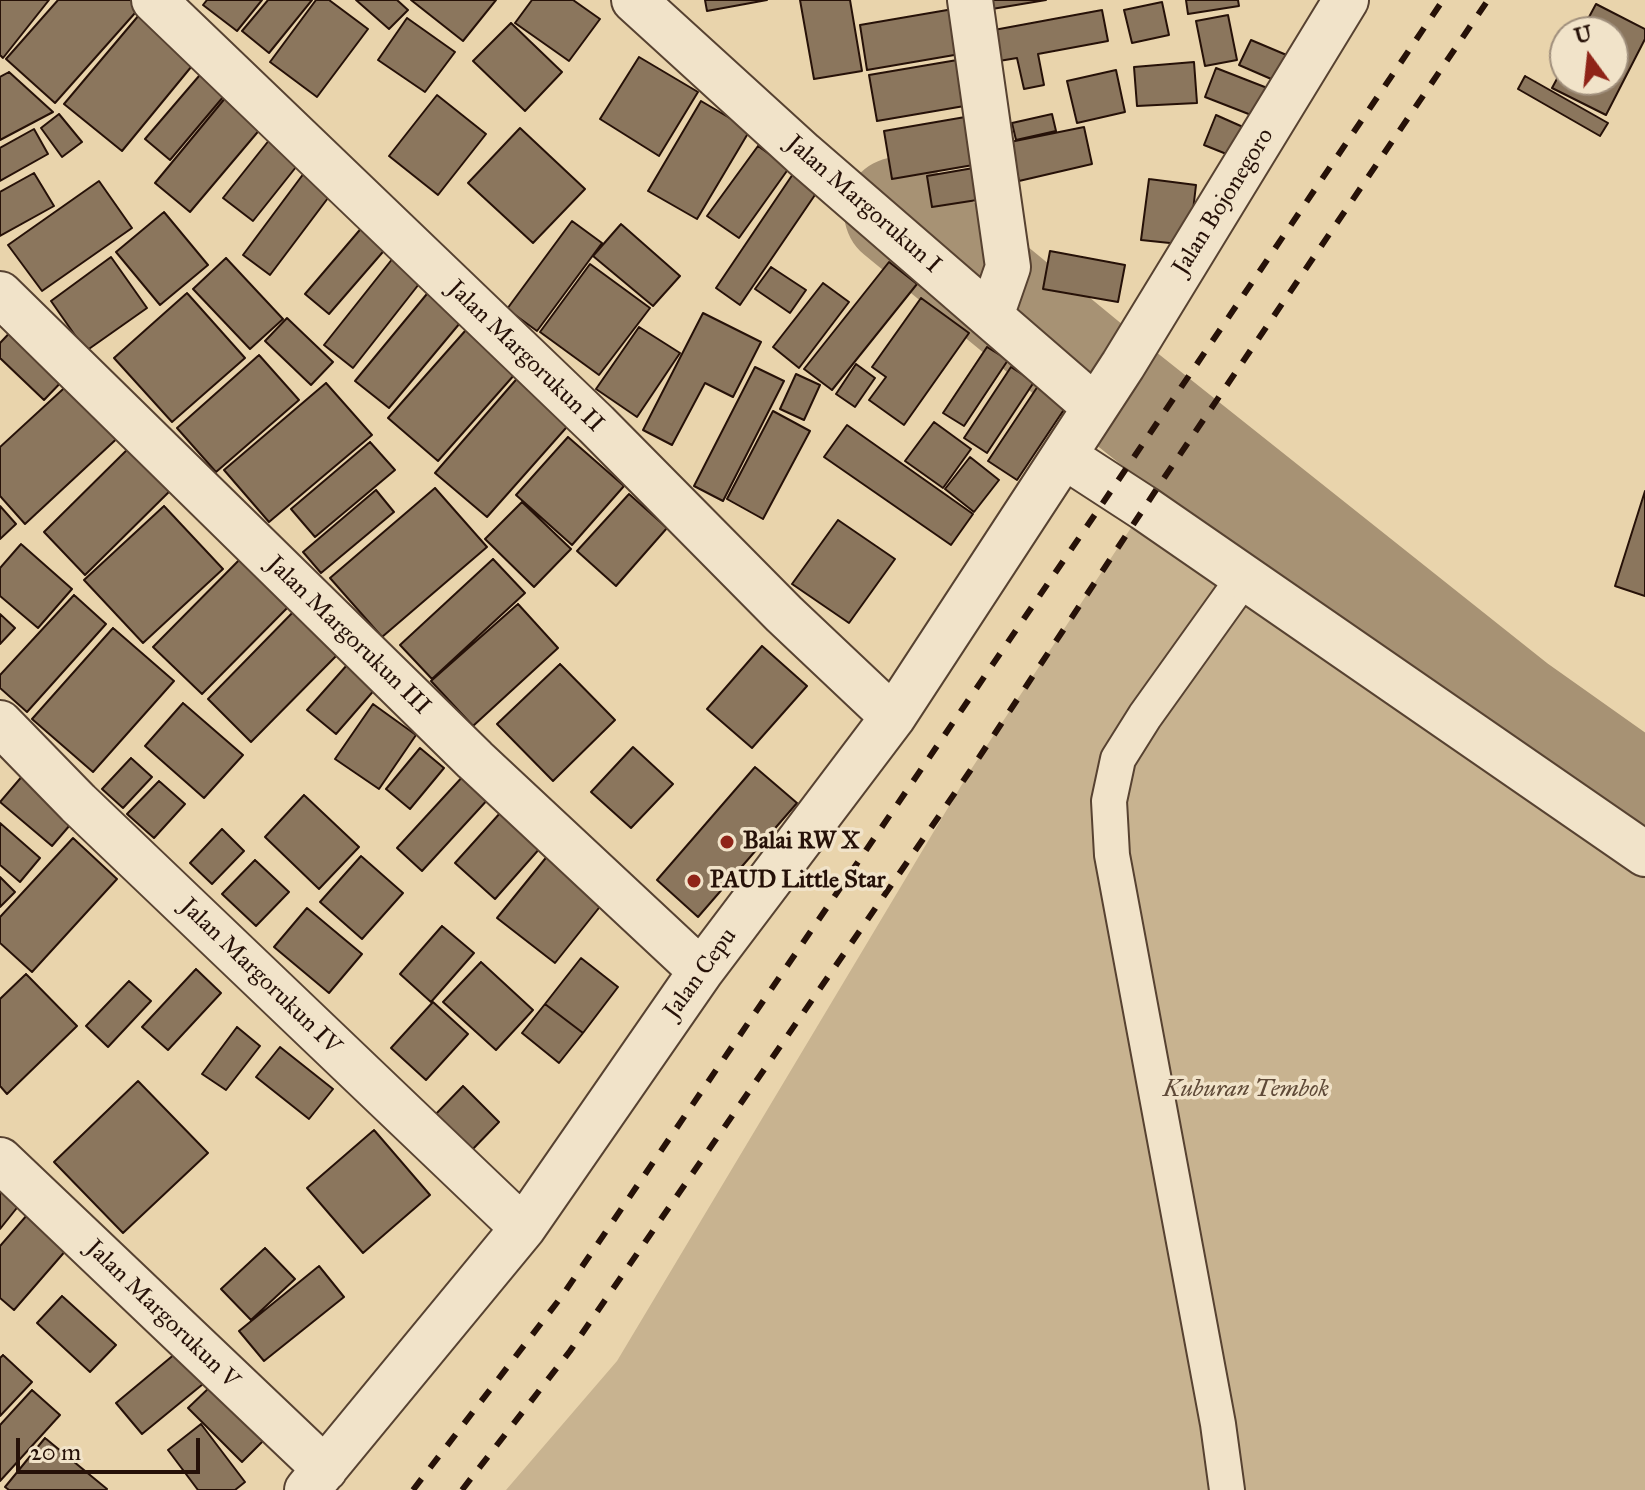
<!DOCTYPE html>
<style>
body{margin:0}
#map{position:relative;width:1645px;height:1490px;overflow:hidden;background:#e9d4ac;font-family:"IM FELL Great Primer",serif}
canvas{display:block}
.north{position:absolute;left:1549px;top:16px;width:80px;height:80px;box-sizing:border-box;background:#f1e3c9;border:2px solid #a08f7c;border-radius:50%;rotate:345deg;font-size:22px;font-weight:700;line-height:32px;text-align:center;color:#261108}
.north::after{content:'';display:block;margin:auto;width:28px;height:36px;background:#8f2418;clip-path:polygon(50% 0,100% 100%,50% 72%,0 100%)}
.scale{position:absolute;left:16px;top:1438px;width:184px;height:36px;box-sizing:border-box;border:4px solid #261108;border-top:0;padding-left:10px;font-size:24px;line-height:28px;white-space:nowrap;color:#261108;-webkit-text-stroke:6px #f1e3c9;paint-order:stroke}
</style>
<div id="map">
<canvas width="1645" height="1490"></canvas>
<div class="north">U</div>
<div class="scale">20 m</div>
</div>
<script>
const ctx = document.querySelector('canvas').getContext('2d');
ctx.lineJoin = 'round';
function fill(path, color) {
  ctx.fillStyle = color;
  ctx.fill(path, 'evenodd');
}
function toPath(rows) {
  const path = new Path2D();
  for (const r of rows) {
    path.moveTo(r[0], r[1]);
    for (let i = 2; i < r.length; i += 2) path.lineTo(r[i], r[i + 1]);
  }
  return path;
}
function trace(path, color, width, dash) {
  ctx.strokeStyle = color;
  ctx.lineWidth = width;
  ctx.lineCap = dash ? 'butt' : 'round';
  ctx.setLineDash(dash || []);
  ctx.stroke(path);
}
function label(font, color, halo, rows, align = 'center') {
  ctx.font = font + ' "IM FELL Great Primer",serif';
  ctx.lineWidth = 7;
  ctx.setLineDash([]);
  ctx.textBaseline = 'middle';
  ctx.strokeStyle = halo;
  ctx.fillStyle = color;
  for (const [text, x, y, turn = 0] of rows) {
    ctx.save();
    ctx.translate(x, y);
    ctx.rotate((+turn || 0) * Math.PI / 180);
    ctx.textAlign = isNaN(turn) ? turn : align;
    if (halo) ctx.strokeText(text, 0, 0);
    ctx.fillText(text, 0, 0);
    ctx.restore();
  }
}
fill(toPath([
 [1164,478,1645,822,1645,1490,506,1490,617,1361,970,771]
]), '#c8b390');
trace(toPath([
 [899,212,1113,388,1514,707,1645,800]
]), '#a79274', 110);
const building = toPath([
 [0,0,49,0,3,58,0,55,0,0],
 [58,0,139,0,143,4,55,103,6,59,58,0],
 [207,0,262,0,237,31,203,5,207,0],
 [268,0,312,0,269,53,242,31,268,0],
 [316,0,329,0,368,29,317,97,270,62,316,0],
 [356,0,397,0,408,10,389,29,356,0],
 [411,0,496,0,463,41,411,0],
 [532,0,573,0,600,19,569,61,515,23,532,0],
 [705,0,767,0,707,11,705,0],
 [800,0,850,0,862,71,814,79,800,0],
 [985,0,1046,0,986,10,985,0],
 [1186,0,1238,0,1239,6,1188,14,1186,0],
 [1162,2,1169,35,1132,43,1124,10,1162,2],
 [1596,4,1645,29,1645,39,1606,115,1552,88,1565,64,1565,80,1613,80,1613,32,1581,32,1596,4],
 [959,8,966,53,867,70,860,25,959,8],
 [1102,10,1108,41,1038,54,1044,85,1024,89,1017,58,999,61,994,30,1102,10],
 [139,15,196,61,122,151,64,104,139,15],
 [1228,15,1237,60,1205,66,1196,21,1228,15],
 [407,18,455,52,425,92,378,60,407,18],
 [511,23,562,72,525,111,473,61,511,23],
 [1251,40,1296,59,1285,85,1239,65,1251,40],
 [639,57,698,92,659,156,600,119,639,57],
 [969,58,976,104,877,121,869,75,969,58],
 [1194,62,1197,103,1137,106,1134,67,1194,62],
 [1216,68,1275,91,1264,120,1205,97,1216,68],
 [205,69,229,90,170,160,145,139,205,69],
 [1116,70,1125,112,1077,123,1067,81,1116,70],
 [9,72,53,112,0,140,0,77,9,72],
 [1525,76,1608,123,1600,136,1518,89,1525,76],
 [231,91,267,121,190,212,155,183,231,91],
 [437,95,486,134,438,195,389,156,437,95],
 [701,101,750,130,697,219,648,191,701,101],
 [59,114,82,142,62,157,41,128,59,114],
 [1052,114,1056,131,1016,140,1012,123,1052,114],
 [1216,115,1252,131,1239,159,1204,145,1216,115],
 [971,116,979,164,892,179,884,131,971,116],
 [1084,127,1092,164,1019,181,1010,142,1084,127],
 [520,128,585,189,533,243,468,183,520,128],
 [34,129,48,154,0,181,0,148,34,129],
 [274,134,304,157,253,221,223,198,274,134],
 [758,146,789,168,739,238,707,216,758,146],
 [985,166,990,198,932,207,927,176,985,166],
 [307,169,334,190,270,275,243,255,307,169],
 [795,171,819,189,740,305,716,288,795,171],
 [34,173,54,206,0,236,0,192,34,173],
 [1149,179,1196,185,1189,245,1141,240,1149,179],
 [99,181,132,228,42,291,8,245,99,181],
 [164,212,208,265,160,305,116,252,164,212],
 [572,221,602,243,537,331,507,309,572,221],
 [621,224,680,276,653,306,593,256,621,224],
 [364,225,388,246,329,314,305,294,364,225],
 [401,248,430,270,353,368,324,345,401,248],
 [1050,251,1125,265,1118,302,1043,289,1050,251],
 [111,257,147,308,86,351,51,301,111,257],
 [226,258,283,319,250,349,193,289,226,258],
 [889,262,917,284,832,390,804,369,889,262],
 [590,264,650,308,599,375,540,332,590,264],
 [771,267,806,290,790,313,755,289,771,267],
 [823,283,849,302,799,368,773,347,823,283],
 [431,289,465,317,389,408,355,381,431,289],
 [187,293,245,358,172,422,114,358,187,293],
 [921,298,969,333,904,425,869,400,886,377,872,367,921,298],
 [703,313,761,342,733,397,705,383,672,445,643,430,703,313],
 [287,318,333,362,311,385,265,341,287,318],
 [473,322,523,365,438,461,388,418,473,322],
 [17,325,68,375,44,400,0,358,0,343,17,325],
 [639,327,680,353,637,417,596,389,639,327],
 [987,347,1008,360,964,426,943,413,987,347],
 [259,355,299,400,216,472,177,428,259,355],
 [856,364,875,378,855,407,836,394,856,364],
 [755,367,784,381,723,501,694,486,755,367],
 [1011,367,1034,382,987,453,964,438,1011,367],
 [521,374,573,420,487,517,435,473,521,374],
 [796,374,820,385,804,420,780,409,796,374],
 [74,379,124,432,25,524,0,496,0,447,74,379],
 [326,383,372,435,269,522,224,470,326,383],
 [1038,386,1067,405,1017,480,988,461,1038,386],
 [773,411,810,431,763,519,727,499,773,411],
 [934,422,971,449,943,488,905,461,934,422],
 [847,425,973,514,951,545,824,457,847,425],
 [141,436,183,478,85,575,44,532,141,436],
 [568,437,624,486,572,545,516,495,568,437],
 [370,442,395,470,315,537,291,509,370,442],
 [970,457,999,480,974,512,945,489,970,457],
 [435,488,487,547,382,637,330,578,435,488],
 [376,490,394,512,321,573,303,552,376,490],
 [1645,491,1645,596,1615,586,1645,491],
 [629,494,667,528,616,586,577,551,629,494],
 [522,502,571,549,534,587,485,539,522,502],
 [0,506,16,524,0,539,0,506],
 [164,506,223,569,143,643,84,580,164,506],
 [838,520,895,559,849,623,792,584,838,520],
 [21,544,72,589,38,628,0,596,0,568,21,544],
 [252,547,300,595,202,694,153,647,252,547],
 [493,559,525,593,432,679,400,645,493,559],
 [74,595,106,624,27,712,0,688,0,675,74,595],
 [518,604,558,648,473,726,431,681,518,604],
 [298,607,342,650,251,742,208,699,298,607],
 [0,614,15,628,0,644,0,614],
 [113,628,174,681,93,772,32,719,113,628],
 [762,646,807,686,752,748,707,709,762,646],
 [355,656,383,680,336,734,307,710,355,656],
 [560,664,615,720,553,781,497,724,560,664],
 [183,703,243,755,204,798,145,746,183,703],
 [373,704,416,735,379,789,335,759,373,704],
 [633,747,673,784,631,828,591,792,633,747],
 [420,748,444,768,410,809,386,789,420,748],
 [131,758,152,777,123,808,102,789,131,758],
 [755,767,797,803,698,917,657,880,755,767],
 [24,774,76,818,52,846,0,802,24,774],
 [465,774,490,797,422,871,397,848,465,774],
 [159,781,185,804,154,838,127,814,159,781],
 [304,795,359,847,319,889,265,837,304,795],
 [501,812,541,847,495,899,455,863,501,812],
 [0,823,40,858,20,882,0,865,0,823],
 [222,829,244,851,212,884,190,863,222,829],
 [73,838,117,879,32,972,0,943,0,917,73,838],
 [549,854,606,899,555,963,497,918,549,854],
 [361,856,403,893,362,939,320,902,361,856],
 [255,860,289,892,256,926,222,894,255,860],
 [0,877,15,892,0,907,0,877],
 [307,908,362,954,329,993,274,947,307,908],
 [442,926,474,953,431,1002,400,974,442,926],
 [581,958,618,987,583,1033,545,1004,581,958],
 [481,962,533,1010,496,1050,443,1002,481,962],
 [196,969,221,993,168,1050,142,1027,196,969],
 [26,974,77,1026,7,1094,0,1086,0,999,26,974],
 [129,981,151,1001,108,1047,86,1026,129,981],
 [433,1002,468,1034,426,1080,391,1048,433,1002],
 [545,1004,583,1033,559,1063,522,1033,545,1004],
 [237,1027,260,1046,226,1090,202,1074,237,1027],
 [280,1047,333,1089,309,1119,256,1077,280,1047],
 [138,1081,208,1153,123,1233,54,1162,138,1081],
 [463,1086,499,1122,470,1152,433,1117,463,1086],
 [374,1130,430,1195,363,1253,307,1188,374,1130],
 [0,1188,20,1204,0,1229,0,1188],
 [34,1207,74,1241,14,1310,0,1298,0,1246,34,1207],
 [265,1248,295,1279,251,1320,221,1289,265,1248],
 [319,1266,344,1297,264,1361,239,1331,319,1266],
 [62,1296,116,1345,90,1372,37,1323,62,1296],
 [176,1353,203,1384,142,1434,116,1403,176,1353],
 [3,1355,32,1382,0,1416,0,1358,3,1355],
 [212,1385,265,1439,242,1462,188,1408,212,1385],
 [32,1390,60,1415,0,1481,0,1425,32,1390],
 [201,1424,245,1482,235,1490,198,1490,168,1450,201,1424],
 [45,1438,107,1489,106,1490,9,1490,5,1487,45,1438]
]);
fill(building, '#8b765d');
trace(building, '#261108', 2);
const lane = toPath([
 [1227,1490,1218,1424,1112,855,1109,801,1118,759,1145,716,1243,579]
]);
const street = toPath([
 [154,0,596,424,784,614,893,717],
 [634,0,803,154,1095,407],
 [970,0,1008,267,991,316],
 [0,294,475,760,701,971],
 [1064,456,1144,508,1645,854],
 [0,723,78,803,523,1228],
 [0,1160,325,1469],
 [307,1490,523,1228,701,971,893,717,1123,365,1346,0]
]);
trace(lane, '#574231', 38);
trace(street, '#574231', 48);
trace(lane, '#f1e3c9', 34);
trace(street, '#f1e3c9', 44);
trace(toPath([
 [413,1490,562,1296,1113,488,1443,0],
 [462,1490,570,1351,970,771,1164,478,1488,0]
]), '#261108', 6, [14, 14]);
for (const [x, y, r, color] of [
 [727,842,8,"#8f2418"],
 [694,881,8,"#8f2418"]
]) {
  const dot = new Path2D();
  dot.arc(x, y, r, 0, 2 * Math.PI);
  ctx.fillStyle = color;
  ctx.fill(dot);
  trace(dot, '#f1e3c9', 3);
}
label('24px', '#261108', '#f1e3c9', [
 ["Jalan Bojonegoro",1224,202,-58],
 ["Jalan Margorukun I",863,205,41],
 ["Jalan Margorukun II",525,357,44],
 ["Jalan Margorukun III",348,636,44],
 ["Jalan Cepu",701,974,-54],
 ["Jalan Margorukun IV",260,977,44],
 ["Jalan Margorukun V",162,1315,44]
]);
label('bold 24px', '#261108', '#f1e3c9', [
 ["Balai RW X",743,842],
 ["PAUD Little Star",710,881]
], 'left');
label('italic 24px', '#5f4a38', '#f1e3c9', [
 ["Kuburan Tembok",1246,1090]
]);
</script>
